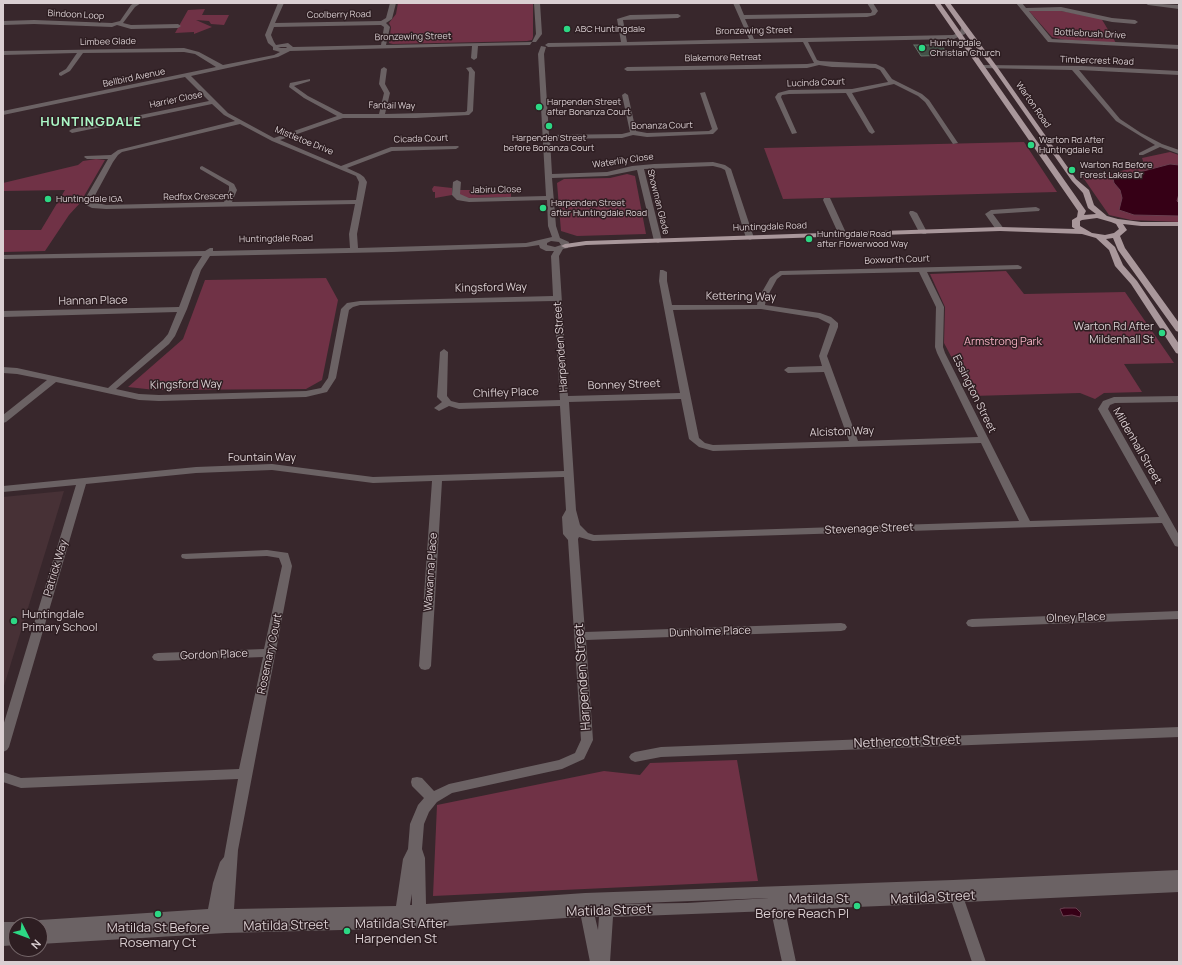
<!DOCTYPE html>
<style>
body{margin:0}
#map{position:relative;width:1182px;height:965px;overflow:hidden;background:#38272c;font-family:Manrope,sans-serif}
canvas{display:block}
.frame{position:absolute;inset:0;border:4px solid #dacfd2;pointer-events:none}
.north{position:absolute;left:8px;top:917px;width:40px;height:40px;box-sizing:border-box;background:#2e1e22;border:1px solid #736568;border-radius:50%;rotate:132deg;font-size:11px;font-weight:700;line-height:16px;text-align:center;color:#dacfd2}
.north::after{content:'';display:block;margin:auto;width:14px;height:18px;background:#2cd884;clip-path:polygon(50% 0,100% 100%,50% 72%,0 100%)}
</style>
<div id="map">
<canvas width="1182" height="965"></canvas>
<div class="frame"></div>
<div class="north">N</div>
</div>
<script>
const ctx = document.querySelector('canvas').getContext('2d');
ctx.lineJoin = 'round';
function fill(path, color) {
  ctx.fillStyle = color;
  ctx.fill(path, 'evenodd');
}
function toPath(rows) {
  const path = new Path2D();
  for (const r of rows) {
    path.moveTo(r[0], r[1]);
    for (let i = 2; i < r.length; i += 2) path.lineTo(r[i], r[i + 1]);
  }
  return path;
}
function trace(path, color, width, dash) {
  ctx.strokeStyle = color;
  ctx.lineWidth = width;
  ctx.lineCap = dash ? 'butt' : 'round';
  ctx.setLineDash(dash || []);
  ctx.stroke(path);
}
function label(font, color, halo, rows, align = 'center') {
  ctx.font = font + ' Manrope,sans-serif';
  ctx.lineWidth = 3;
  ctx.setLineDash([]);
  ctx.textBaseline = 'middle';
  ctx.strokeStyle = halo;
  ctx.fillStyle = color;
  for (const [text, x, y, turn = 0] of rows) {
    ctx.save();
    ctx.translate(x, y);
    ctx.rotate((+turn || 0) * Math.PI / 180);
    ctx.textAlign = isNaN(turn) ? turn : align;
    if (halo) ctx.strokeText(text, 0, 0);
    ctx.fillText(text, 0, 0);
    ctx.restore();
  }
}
fill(toPath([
 [64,491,45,553,3,689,3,497]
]), '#473136');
fill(toPath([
 [398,3,533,3,533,37,532,40,527,41,393,44,389,43,391,27,389,23,396,14],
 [205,9,202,15,229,15,224,25,211,24,209,21,196,20,212,27,194,34,194,32,175,33,188,10],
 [1029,11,1061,11,1101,18,1116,43,1065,40,1052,37],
 [1024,142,1057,192,783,199,764,148],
 [1170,152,1179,155,1179,222,1131,220,1109,215,1082,176,1105,176,1144,164,1142,158],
 [96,159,105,160,80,203,69,215,45,251,3,252,3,230,41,230,65,190,3,191,3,183,78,165,83,161],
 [627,174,635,176,646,234,577,236,561,231,557,183,564,179,610,178],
 [434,186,452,188,452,195,435,198,435,192,433,192,432,189],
 [460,190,472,190,473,194,479,195,511,193,511,197,466,198,459,194],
 [1006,271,1024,294,1125,292,1174,363,1124,364,1142,392,1104,393,1095,399,1080,393,972,396,944,343,945,307,930,274],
 [326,278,338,300,322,380,306,389,155,390,128,387,183,339,205,280],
 [737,760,758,881,433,896,437,805,604,771,640,775,650,763]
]), '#703246');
const water = toPath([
 [1170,164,1179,165,1179,194,1177,201,1179,203,1179,216,1134,215,1119,210,1122,198,1120,190,1114,183,1113,179,1170,164],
 [1064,908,1076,908,1081,913,1080,917,1072,915,1063,916,1060,909,1064,908]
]);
fill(water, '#360016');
trace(water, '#673e4e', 1);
const building = toPath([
 [914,45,941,45,949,55,921,56,914,45]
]);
fill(building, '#435248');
trace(building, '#647469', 1);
fill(toPath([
 [134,3,141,3,135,7,123,23,131,25,178,24,181,26,178,28,131,29,117,25,112,27,34,24,3,25,3,21,34,20,112,23,120,21,131,5,134,3],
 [278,3,284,3,275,23,381,21,386,18,390,3,396,3,392,19,386,23,390,27,386,45,532,42,536,34,534,3,540,3,542,34,536,42,532,42,530,45,478,46,477,58,474,60,471,58,472,46,290,51,278,57,191,76,228,113,274,138,337,116,304,98,289,87,290,83,310,79,310,81,294,86,308,96,343,114,379,114,384,93,379,84,381,69,384,67,387,69,385,84,390,93,385,114,465,112,467,111,469,72,466,68,471,67,475,72,473,111,469,115,416,118,343,118,280,140,341,166,391,147,458,146,459,147,456,149,392,151,347,168,360,174,364,177,367,182,357,234,358,248,526,243,552,237,548,226,547,200,469,202,457,200,452,195,453,182,457,180,461,182,460,194,469,198,546,196,538,54,541,46,546,47,544,54,549,135,622,134,630,132,622,95,625,93,628,95,636,131,647,133,709,131,712,129,700,93,705,92,718,129,713,134,647,137,633,135,622,138,550,139,552,174,607,172,632,166,654,164,713,162,725,165,731,169,754,238,750,240,746,238,725,170,721,168,713,166,644,169,662,241,658,243,654,241,637,170,607,176,552,178,556,226,560,238,569,242,568,248,563,249,559,256,568,396,680,393,659,281,660,270,663,270,667,272,667,281,672,305,757,305,758,299,770,278,780,271,1018,265,1022,267,1021,269,927,272,944,307,943,347,945,353,1030,521,1159,517,1098,409,1103,401,1114,397,1179,396,1179,402,1115,403,1110,405,1108,409,1179,535,1179,547,1175,546,1162,523,593,541,579,537,578,539,585,632,841,623,845,624,847,627,845,630,841,631,586,640,593,740,584,759,562,769,452,793,437,802,429,812,424,824,422,849,425,858,426,904,585,893,953,880,1179,870,1179,892,965,902,986,962,972,962,952,903,785,910,796,962,782,962,771,911,613,917,610,962,590,962,581,917,418,928,226,933,40,944,40,925,33,925,35,922,40,920,208,909,213,883,220,862,224,857,238,779,21,788,3,782,3,772,21,778,239,769,263,657,158,661,154,660,152,657,154,654,158,653,264,649,282,566,279,558,267,556,186,559,182,558,181,556,182,554,267,550,288,553,292,566,238,850,234,909,396,906,403,859,408,849,410,824,418,805,424,798,412,786,411,782,412,778,417,777,422,778,434,791,449,784,559,760,575,753,581,740,568,540,563,534,562,517,566,510,564,477,442,481,431,666,429,669,425,670,421,669,419,666,432,481,373,483,272,470,196,473,86,484,9,747,7,750,3,752,3,726,76,485,3,492,3,486,196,467,272,464,373,477,564,471,560,406,459,409,449,406,439,411,434,408,442,402,437,397,440,352,444,349,448,352,447,396,451,401,459,403,560,400,554,301,360,305,353,307,349,310,336,378,327,392,306,397,159,401,139,400,56,382,6,422,3,423,3,415,47,380,17,374,3,373,3,367,17,368,108,388,163,340,168,334,177,312,3,317,3,311,179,307,193,270,202,256,3,259,3,255,205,251,210,248,213,248,213,251,350,248,349,234,355,204,106,209,92,208,86,205,85,199,108,159,87,159,84,157,85,156,111,155,118,150,235,121,224,115,212,104,72,133,69,131,72,129,209,101,185,77,3,115,3,111,216,67,195,54,184,52,83,53,70,71,61,76,59,75,59,73,66,69,77,53,3,55,3,51,184,48,199,52,223,65,274,55,280,52,273,50,273,47,268,43,265,35,278,3],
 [381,25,384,27,381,45,293,47,288,43,276,45,274,42,271,35,274,27,381,25],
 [281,47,286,47,287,48,278,48,281,47],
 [240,124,272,141,356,176,359,182,356,200,232,202,237,190,234,184,202,166,200,167,200,169,229,186,229,190,224,202,106,205,93,202,93,199,113,162,118,155,122,152,240,124],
 [551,241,559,242,561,245,555,247,547,245,547,243,551,241],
 [539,245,540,248,546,251,554,251,551,256,553,296,360,301,347,303,341,309,328,378,321,388,306,391,159,395,139,394,116,389,169,344,175,336,187,309,201,270,210,256,392,252,526,247,539,245],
 [919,272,936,307,935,347,937,353,978,437,858,441,827,356,838,327,838,323,831,317,820,313,765,305,766,299,777,279,782,275,919,272],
 [761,309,818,318,830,324,819,356,822,366,788,367,784,370,788,373,824,372,849,441,713,445,705,443,699,438,673,310,761,309],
 [681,399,689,439,699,447,713,451,981,443,1019,521,594,535,588,533,580,525,576,510,569,402,681,399],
 [412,894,412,905,410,905,412,894],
 [769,898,687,903,614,904,769,898],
 [595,917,599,917,598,930,595,917],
 [733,3,739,3,744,15,871,13,872,11,867,3,873,3,878,11,875,15,867,17,745,19,754,39,953,35,960,32,962,25,966,25,965,34,954,39,808,42,817,60,820,61,876,64,884,68,892,79,922,94,929,100,958,143,953,144,925,102,918,96,894,84,852,93,875,132,872,134,869,132,846,93,789,94,782,95,781,97,797,133,792,134,775,97,778,93,789,90,852,89,888,82,880,70,875,68,832,67,819,65,807,68,627,71,624,69,627,67,807,64,814,63,803,42,548,47,545,45,548,43,621,42,617,19,630,15,678,14,681,16,678,18,623,20,627,42,749,39,733,3],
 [1016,3,1022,3,1026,8,1061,7,1112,18,1135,20,1138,22,1135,24,1112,22,1061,11,1029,11,1052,39,1179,45,1179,49,1048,42,1016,3],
 [1145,3,1179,5,1179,9,1148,5,1145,3],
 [983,65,1082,66,1179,71,1179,75,1079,70,1120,119,1141,133,1162,144,1179,150,1179,154,1160,147,1143,155,1139,155,1139,153,1155,145,1116,121,1072,70,981,68,980,67,983,65],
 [824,198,830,198,831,200,847,235,846,237,843,237,839,235,823,200,824,198],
 [1036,207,1040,209,1039,211,993,214,1004,229,1000,231,997,231,985,214,991,210,1036,207],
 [910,211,913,211,917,213,927,232,926,234,923,234,919,232,909,213,910,211],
 [1179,611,1179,619,972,627,968,626,966,623,968,620,972,619,1179,611],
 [1179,727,1179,737,661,757,635,762,631,760,629,757,631,754,635,752,661,747,1179,727],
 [3,922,16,922,21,924,22,925,16,925,16,945,3,946,3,922]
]), '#6b6264');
fill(toPath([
 [934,3,940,3,1086,211,1084,215,1096,214,1088,208,1083,193,1072,181,994,70,968,37,944,3,950,3,998,68,1076,179,1089,190,1094,205,1107,216,1118,219,1141,222,1179,222,1179,226,1141,226,1123,224,1127,230,1120,236,1125,248,1179,323,1179,332,1176,331,1118,250,1113,238,1106,239,1115,247,1123,265,1137,281,1179,344,1179,354,1176,353,1131,284,1115,266,1109,250,1096,238,1082,234,1000,231,586,245,565,248,561,246,565,244,586,241,1000,227,1075,229,1072,227,1072,220,1077,217,1078,211,934,3],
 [1097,218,1111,222,1116,224,1119,229,1114,233,1105,235,1092,233,1080,226,1080,221,1082,220,1097,218]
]), '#a9979b');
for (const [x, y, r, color] of [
 [567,29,4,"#2cd884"],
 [922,48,4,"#2cd884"],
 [539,107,4,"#2cd884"],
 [549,126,4,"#2cd884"],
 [1031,145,4,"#2cd884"],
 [1072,170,4,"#2cd884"],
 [48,199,4,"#2cd884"],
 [543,208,4,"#2cd884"],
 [809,239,4,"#2cd884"],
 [1162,333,4,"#2cd884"],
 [14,621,4,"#2cd884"],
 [857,906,4,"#2cd884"],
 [158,914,4,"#2cd884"],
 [347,931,4,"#2cd884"]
]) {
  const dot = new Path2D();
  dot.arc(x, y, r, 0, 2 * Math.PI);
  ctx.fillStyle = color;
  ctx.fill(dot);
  trace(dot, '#2e1e22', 1.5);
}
label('9px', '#dacfd2', '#2e1e22', [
 ["Bindoon Loop",76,15,3],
 ["Coolberry Road",339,15,-1],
 ["Bronzewing Street",754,31,-1],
 ["Bottlebrush Drive",1090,34,3],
 ["Bronzewing Street",413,37,-1],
 ["Limbee Glade",108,42,-1],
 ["Blakemore Retreat",723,58,-1],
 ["Timbercrest Road",1097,61,2],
 ["Bellbird Avenue",134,78,-12],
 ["Lucinda Court",816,83,-2],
 ["Harrier Close",176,100,-12],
 ["Warton Road",1033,105,55],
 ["Fantail Way",392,106,1],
 ["Bonanza Court",662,126,-1],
 ["Cicada Court",421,139,-2],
 ["Mistletoe Drive",304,141,22],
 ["Waterlily Close",623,161,-8],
 ["Jabiru Close",496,190,-1],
 ["Redfox Crescent",198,197,-1],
 ["Showman Glade",658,202,76],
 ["Huntingdale Road",770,227,-2],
 ["Huntingdale Road",276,239,-1],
 ["Boxworth Court",897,260,-2]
]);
label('9px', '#dacfd2', '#2e1e22', [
 ["ABC Huntingdale",575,29],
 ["Huntingdale",930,43],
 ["Christian Church",930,53],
 ["Harpenden Street",547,102],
 ["after Bonanza Court",547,112],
 ["Harpenden Street",549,138,"center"],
 ["before Bonanza Court",549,148,"center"],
 ["Warton Rd After",1039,140],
 ["Huntingdale Rd",1039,150],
 ["Warton Rd Before",1080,165],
 ["Forest Lakes Dr",1080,175],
 ["Huntingdale IGA",56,199],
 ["Harpenden Street",551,203],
 ["after Huntingdale Road",551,213],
 ["Huntingdale Road",817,234],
 ["after Flowerwood Way",817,244]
], 'left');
label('11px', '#dacfd2', '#2e1e22', [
 ["Kingsford Way",491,288,-1],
 ["Kettering Way",741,297,1],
 ["Hannan Place",93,301,-1],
 ["Harpenden Street",561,347,-94],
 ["Kingsford Way",186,385,-1],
 ["Bonney Street",624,385,-2],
 ["Chifley Place",506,393,-2],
 ["Essington Street",974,394,64],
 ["Alciston Way",842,432,-2],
 ["Mildenhall Street",1137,446,60],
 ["Fountain Way",262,458],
 ["Stevenage Street",869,529,-2],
 ["Patrick Way",56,568,-73],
 ["Wawanna Place",431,572,-86],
 ["Olney Place",1076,618,-2],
 ["Dunholme Place",710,632,-2],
 ["Rosemary Court",270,654,-78],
 ["Gordon Place",214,655,-2]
]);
label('11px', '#dacfd2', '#2e1e22', [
 ["Warton Rd After",1154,327],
 ["Mildenhall St",1154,340],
 ["Huntingdale",22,615,"left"],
 ["Primary School",22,628,"left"]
], 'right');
label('11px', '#f7b2c4', '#2e1e22', [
 ["Armstrong Park",1003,342]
]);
ctx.letterSpacing = '1px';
label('bold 13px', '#acf8c7', '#2e1e22', [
 ["HUNTINGDALE",91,122]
]);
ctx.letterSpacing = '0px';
label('13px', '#dacfd2', '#2e1e22', [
 ["Harpenden Street",583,677,-94],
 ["Nethercott Street",907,742,-2],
 ["Matilda Street",933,898,-3],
 ["Matilda Street",609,911,-2],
 ["Matilda Street",286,926,-1]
]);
label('13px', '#dacfd2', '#2e1e22', [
 ["Matilda St",849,899],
 ["Before Reach Pl",849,914],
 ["Matilda St After",355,924,"left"],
 ["Harpenden St",355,939,"left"],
 ["Matilda St Before",158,928,"center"],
 ["Rosemary Ct",158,943,"center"]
], 'right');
</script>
